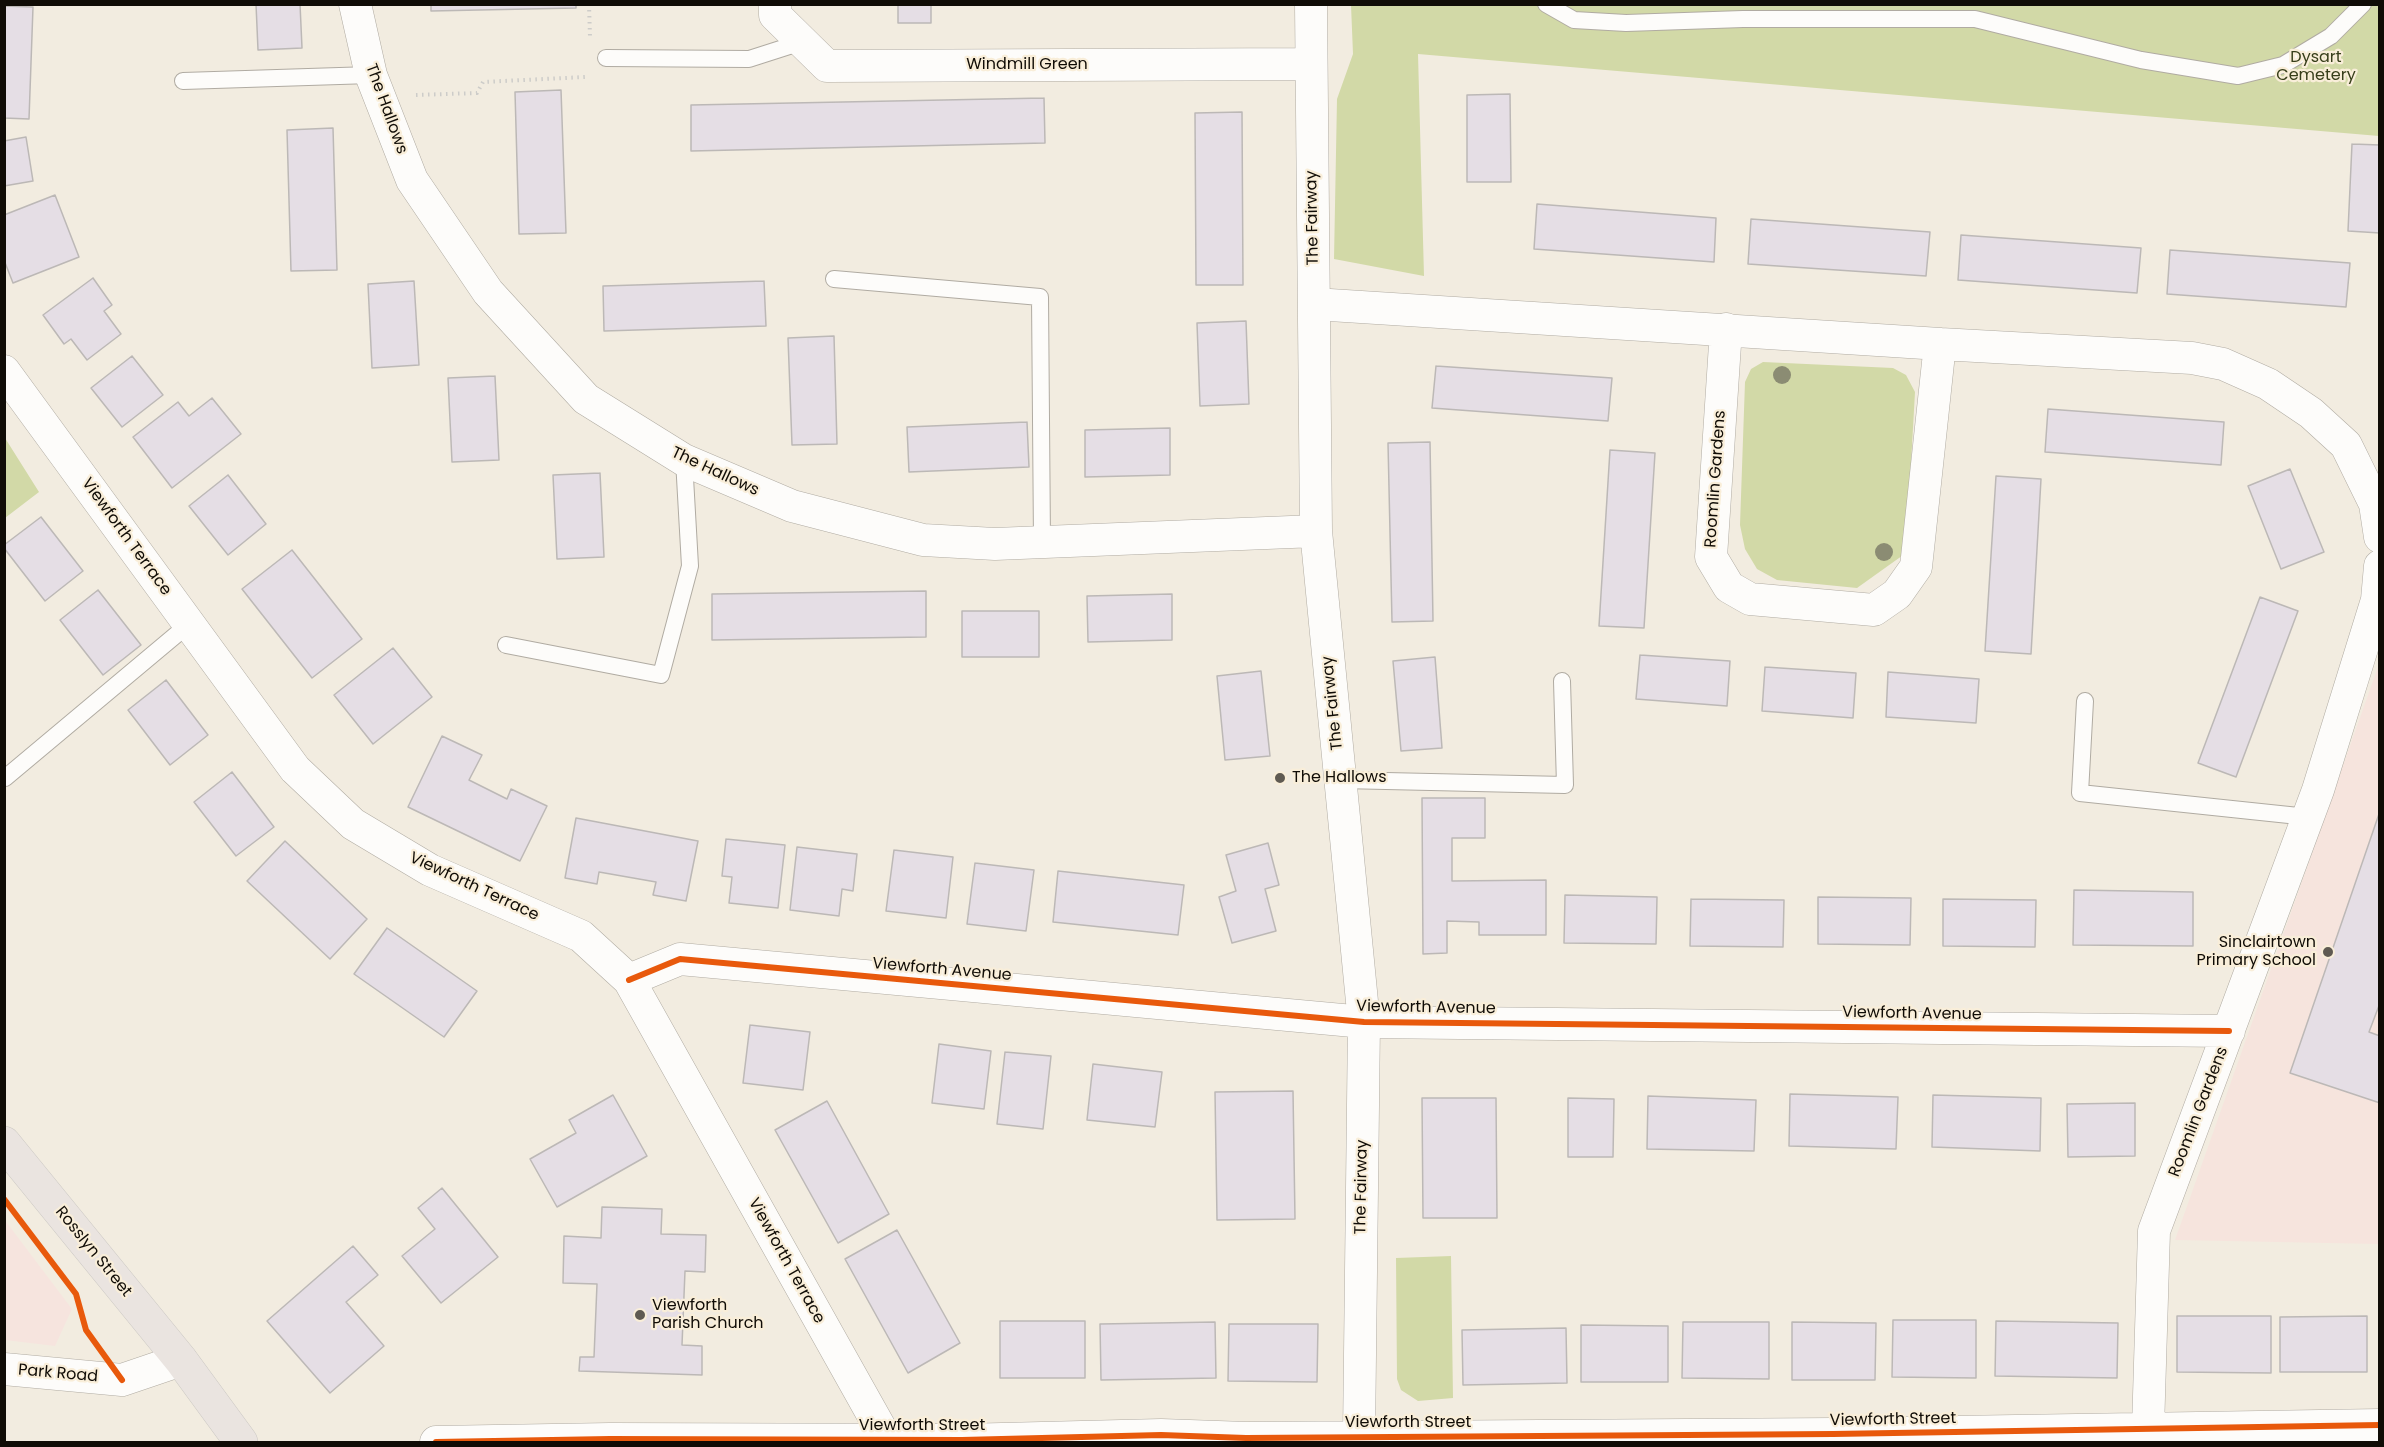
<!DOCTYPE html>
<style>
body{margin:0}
#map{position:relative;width:2384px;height:1447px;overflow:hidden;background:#f2ece0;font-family:Poppins,sans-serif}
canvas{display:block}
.frame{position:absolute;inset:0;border:6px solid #100c06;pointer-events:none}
</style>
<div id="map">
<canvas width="2384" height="1447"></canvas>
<div class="frame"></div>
</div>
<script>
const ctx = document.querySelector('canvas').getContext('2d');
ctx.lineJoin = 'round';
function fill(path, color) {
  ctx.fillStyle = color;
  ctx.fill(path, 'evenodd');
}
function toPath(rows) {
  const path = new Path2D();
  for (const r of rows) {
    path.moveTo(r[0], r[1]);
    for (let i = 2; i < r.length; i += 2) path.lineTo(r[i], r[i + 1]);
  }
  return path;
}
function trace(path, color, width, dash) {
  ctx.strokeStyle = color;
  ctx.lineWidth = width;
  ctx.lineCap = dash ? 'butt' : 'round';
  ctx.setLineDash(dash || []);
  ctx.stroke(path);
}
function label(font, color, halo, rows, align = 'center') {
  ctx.font = font + ' Poppins,sans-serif';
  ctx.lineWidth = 4.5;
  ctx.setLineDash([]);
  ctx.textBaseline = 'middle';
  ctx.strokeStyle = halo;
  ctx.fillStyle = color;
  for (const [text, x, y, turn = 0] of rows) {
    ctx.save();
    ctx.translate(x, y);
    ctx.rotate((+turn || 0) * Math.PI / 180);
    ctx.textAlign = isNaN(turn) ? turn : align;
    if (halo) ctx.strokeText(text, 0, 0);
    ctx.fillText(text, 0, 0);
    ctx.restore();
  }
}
fill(toPath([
 [4,1219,72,1309,55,1346,5,1340]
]), '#f6e4de');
fill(toPath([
 [2379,664,2379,1244,2175,1240]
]), '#f6e4dd');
fill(toPath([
 [1351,5,2379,5,2379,136,1418,54,1424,276,1334,259,1337,99,1353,54],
 [1763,362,1893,368,1906,375,1915,392,1906,553,1857,588,1777,580,1757,569,1745,549,1740,525,1745,382,1751,369],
 [5,438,39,492,5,518,4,518],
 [1451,1256,1453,1398,1418,1401,1401,1390,1397,1379,1396,1258]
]), '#d2d9a7');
const building = toPath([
 [256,4,300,4,302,48,258,50,256,4],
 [431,4,576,4,576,8,431,11,431,4],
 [898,4,931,4,931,23,898,23,898,4],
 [4,6,33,7,29,119,4,118,4,6],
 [561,90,566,233,519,234,515,92,561,90],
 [1510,94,1511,182,1467,182,1467,95,1510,94],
 [1044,98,1045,143,691,151,691,105,1044,98],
 [1242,112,1243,285,1196,285,1195,113,1242,112],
 [333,128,337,270,291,271,287,130,333,128],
 [26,137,33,181,4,186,4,141,26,137],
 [2352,144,2380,145,2380,233,2348,231,2352,144],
 [55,195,79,257,13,283,4,260,4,215,55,195],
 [1537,204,1716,218,1714,262,1534,249,1537,204],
 [1751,219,1930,232,1926,276,1748,264,1751,219],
 [1961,235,2141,248,2137,293,1958,280,1961,235],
 [2170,250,2350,263,2346,307,2167,294,2170,250],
 [93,278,112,305,104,311,121,334,87,360,71,339,64,344,43,315,93,278],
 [414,281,419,365,372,368,368,284,414,281],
 [764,281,766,326,604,331,603,286,764,281],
 [1246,321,1249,404,1200,406,1197,323,1246,321],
 [834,336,837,444,792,445,788,338,834,336],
 [132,356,163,395,122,427,91,388,132,356],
 [1436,366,1612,378,1608,421,1432,408,1436,366],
 [495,376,499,460,452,462,448,378,495,376],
 [212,398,241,434,172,488,133,437,178,402,189,416,212,398],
 [2048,409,2224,422,2221,465,2045,452,2048,409],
 [1027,422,1029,467,909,472,907,427,1027,422],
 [1170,428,1170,475,1085,477,1085,430,1170,428],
 [1430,442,1433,621,1392,622,1388,443,1430,442],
 [1610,450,1655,453,1644,628,1599,626,1610,450],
 [2290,469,2324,552,2281,569,2248,486,2290,469],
 [600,473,604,557,557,559,553,475,600,473],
 [228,475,266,524,228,555,189,506,228,475],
 [1996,476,2041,479,2031,654,1985,651,1996,476],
 [41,517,83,571,45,601,4,548,4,545,41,517],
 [292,550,362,639,312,678,242,589,292,550],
 [98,590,141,645,103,675,60,620,98,590],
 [926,591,926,637,712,640,712,594,926,591],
 [1172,594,1172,640,1088,642,1087,596,1172,594],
 [2260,597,2298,611,2236,777,2198,763,2260,597],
 [962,611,1039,611,1039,657,962,657,962,611],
 [393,648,432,697,373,744,334,695,393,648],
 [1640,655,1730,661,1727,706,1636,699,1640,655],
 [1435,657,1442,748,1401,751,1393,661,1435,657],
 [1765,667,1856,673,1853,718,1762,711,1765,667],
 [1261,671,1270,756,1225,760,1217,676,1261,671],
 [1888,672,1979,679,1976,723,1886,717,1888,672],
 [166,680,208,735,170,765,128,710,166,680],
 [442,736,482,755,469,780,507,799,511,789,547,806,520,861,408,807,442,736],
 [232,772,274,827,236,856,194,802,232,772],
 [1422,798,1485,798,1485,838,1452,838,1452,881,1546,880,1546,935,1479,935,1479,922,1447,921,1447,953,1423,954,1422,798],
 [2380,811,2380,1003,2369,1032,2380,1036,2380,1103,2290,1073,2380,811],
 [576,818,698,841,686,901,653,895,656,882,599,872,597,884,565,878,576,818],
 [726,839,785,845,778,908,729,903,732,877,722,876,726,839],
 [285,841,367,919,330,959,247,881,285,841],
 [1268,843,1279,885,1265,889,1276,931,1232,943,1219,897,1236,891,1226,855,1268,843],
 [797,847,857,854,853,891,842,889,839,916,790,910,797,847],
 [894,850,953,857,946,918,886,911,894,850],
 [975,863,1034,870,1026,931,967,924,975,863],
 [1058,871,1184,885,1178,935,1053,922,1058,871],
 [2074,890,2193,892,2193,946,2073,945,2074,890],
 [1565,895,1657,897,1656,944,1564,943,1565,895],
 [1818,897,1911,898,1910,945,1818,944,1818,897],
 [1691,899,1784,900,1783,947,1690,946,1691,899],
 [1943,899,2036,900,2035,947,1943,946,1943,899],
 [387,928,477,991,444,1037,354,974,387,928],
 [750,1025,810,1032,803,1090,743,1083,750,1025],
 [939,1044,991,1051,984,1109,932,1103,939,1044],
 [1005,1052,1051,1056,1043,1129,997,1124,1005,1052],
 [1093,1064,1162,1072,1155,1127,1087,1120,1093,1064],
 [1293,1091,1295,1219,1217,1220,1215,1092,1293,1091],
 [1790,1094,1898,1097,1896,1149,1789,1146,1790,1094],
 [613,1095,647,1156,557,1207,530,1159,576,1133,569,1120,613,1095],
 [1933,1095,2041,1098,2040,1151,1932,1147,1933,1095],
 [1648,1096,1756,1100,1754,1151,1647,1149,1648,1096],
 [1422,1098,1496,1098,1497,1218,1423,1218,1422,1098],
 [1568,1098,1614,1099,1613,1157,1568,1157,1568,1098],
 [827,1101,889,1214,838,1243,775,1130,827,1101],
 [2135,1103,2135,1156,2068,1157,2067,1104,2135,1103],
 [442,1188,498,1257,441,1303,402,1256,435,1229,418,1208,442,1188],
 [602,1207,662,1209,661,1234,706,1235,705,1272,685,1271,682,1345,702,1346,702,1375,579,1371,580,1357,594,1357,597,1284,563,1283,564,1236,601,1238,602,1207],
 [897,1230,960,1343,908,1373,845,1259,897,1230],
 [353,1246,378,1275,346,1302,384,1346,330,1393,267,1321,353,1246],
 [2177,1316,2271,1316,2271,1373,2177,1372,2177,1316],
 [2367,1316,2367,1372,2280,1372,2280,1317,2367,1316],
 [1893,1320,1976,1320,1976,1378,1892,1377,1893,1320],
 [1000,1321,1085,1321,1085,1378,1000,1378,1000,1321],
 [1996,1321,2118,1323,2117,1378,1995,1376,1996,1321],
 [1215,1322,1216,1378,1101,1380,1100,1324,1215,1322],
 [1683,1322,1769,1322,1769,1379,1682,1378,1683,1322],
 [1792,1322,1876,1323,1875,1380,1792,1380,1792,1322],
 [1229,1324,1318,1324,1317,1382,1228,1381,1229,1324],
 [1581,1325,1668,1326,1668,1382,1581,1382,1581,1325],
 [1566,1328,1567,1383,1463,1385,1462,1330,1566,1328]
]);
fill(building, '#e5dee5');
trace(building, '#bcb8b6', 1.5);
const lane = toPath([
 [1546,4,1574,20,1626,23,1743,19,1975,19,2141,60,2238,76,2283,65,2331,36,2363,4],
 [606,58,749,59,802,42],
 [183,81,371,75],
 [834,279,1040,297,1042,542],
 [506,645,661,675,690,566,684,460],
 [2085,701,2080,793,2308,817],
 [5,778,189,624],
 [1341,780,1565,785,1562,681]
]);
const street = toPath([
 [355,4,371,75,412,180,488,292,586,399,684,460,792,506,923,540,995,544,1316,531],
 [775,4,775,15,827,66,1311,64],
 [1311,4,1316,531,1364,1022,1359,1437],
 [1314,304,1940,344,2192,358,2223,364,2268,384,2311,413,2346,445,2375,504,2380,537],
 [1726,329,1711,557,1729,587,1750,599,1874,610,1897,594,1916,567,1940,344],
 [4,371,295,769,353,824,430,870,581,936,629,980,887,1440],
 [629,980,680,959,1364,1022,2229,1031],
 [4,1369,122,1380,181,1360],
 [2148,1429,2154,1231,2318,790,2377,600,2380,566],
 [436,1442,610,1439,962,1440,1161,1435,1246,1438,1833,1434,2380,1425]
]);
const primary = toPath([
 [4,1143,181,1360,241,1442]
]);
trace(lane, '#b0aba2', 18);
trace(street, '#b0aba2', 33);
trace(primary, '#cac7c2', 34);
trace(toPath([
 [589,4,590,37],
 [416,95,477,93,483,82,585,77]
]), '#cdccc9', 4, [1.5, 4.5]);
trace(lane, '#fdfcfa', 16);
trace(street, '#fdfcfa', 32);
trace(primary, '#eae4e0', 33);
trace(toPath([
 [629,980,680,959,1364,1022,2229,1031],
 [4,1199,76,1294,86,1330,122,1380],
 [436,1442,610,1439,962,1440,1161,1435,1246,1438,1833,1434,2380,1425]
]), '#e8590c', 6);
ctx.fillStyle = '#8b8c73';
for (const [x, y] of [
 [1782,375],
 [1884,552]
]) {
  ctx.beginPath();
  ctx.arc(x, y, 9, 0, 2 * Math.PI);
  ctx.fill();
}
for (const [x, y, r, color] of [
 [1280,778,6,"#5f5a52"],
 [2328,952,6,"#5f5a52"],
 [640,1315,6,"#5f5a52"]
]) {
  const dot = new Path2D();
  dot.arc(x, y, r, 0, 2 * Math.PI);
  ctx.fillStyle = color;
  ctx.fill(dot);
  trace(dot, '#f9eed9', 2);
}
label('16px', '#373e1a', '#f9eed9', [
 ["Dysart",2316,58],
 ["Cemetery",2316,76]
]);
label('16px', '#100c06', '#f9eed9', [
 ["Windmill Green",1027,65],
 ["The Hallows",386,109,70],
 ["The Fairway",1313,218,-91],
 ["The Hallows",715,472,25],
 ["Roomlin Gardens",1716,479,-86],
 ["Viewforth Terrace",126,537,54],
 ["The Fairway",1333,703,-96],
 ["Viewforth Terrace",474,887,25],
 ["Viewforth Avenue",942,970,5],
 ["Viewforth Avenue",1426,1008,1],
 ["Viewforth Avenue",1912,1014,1],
 ["Roomlin Gardens",2199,1112,-69],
 ["The Fairway",1362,1187,-89],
 ["Rosslyn Street",93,1252,51],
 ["Viewforth Terrace",786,1261,61],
 ["Park Road",58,1374,5],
 ["Viewforth Street",1893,1420,-1],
 ["Viewforth Street",1408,1423],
 ["Viewforth Street",922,1426]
]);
label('16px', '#100c06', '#f9eed9', [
 ["The Hallows",1292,778],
 ["Sinclairtown",2316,943,"right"],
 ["Primary School",2316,961,"right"],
 ["Viewforth",652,1306],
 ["Parish Church",652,1324]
], 'left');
</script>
